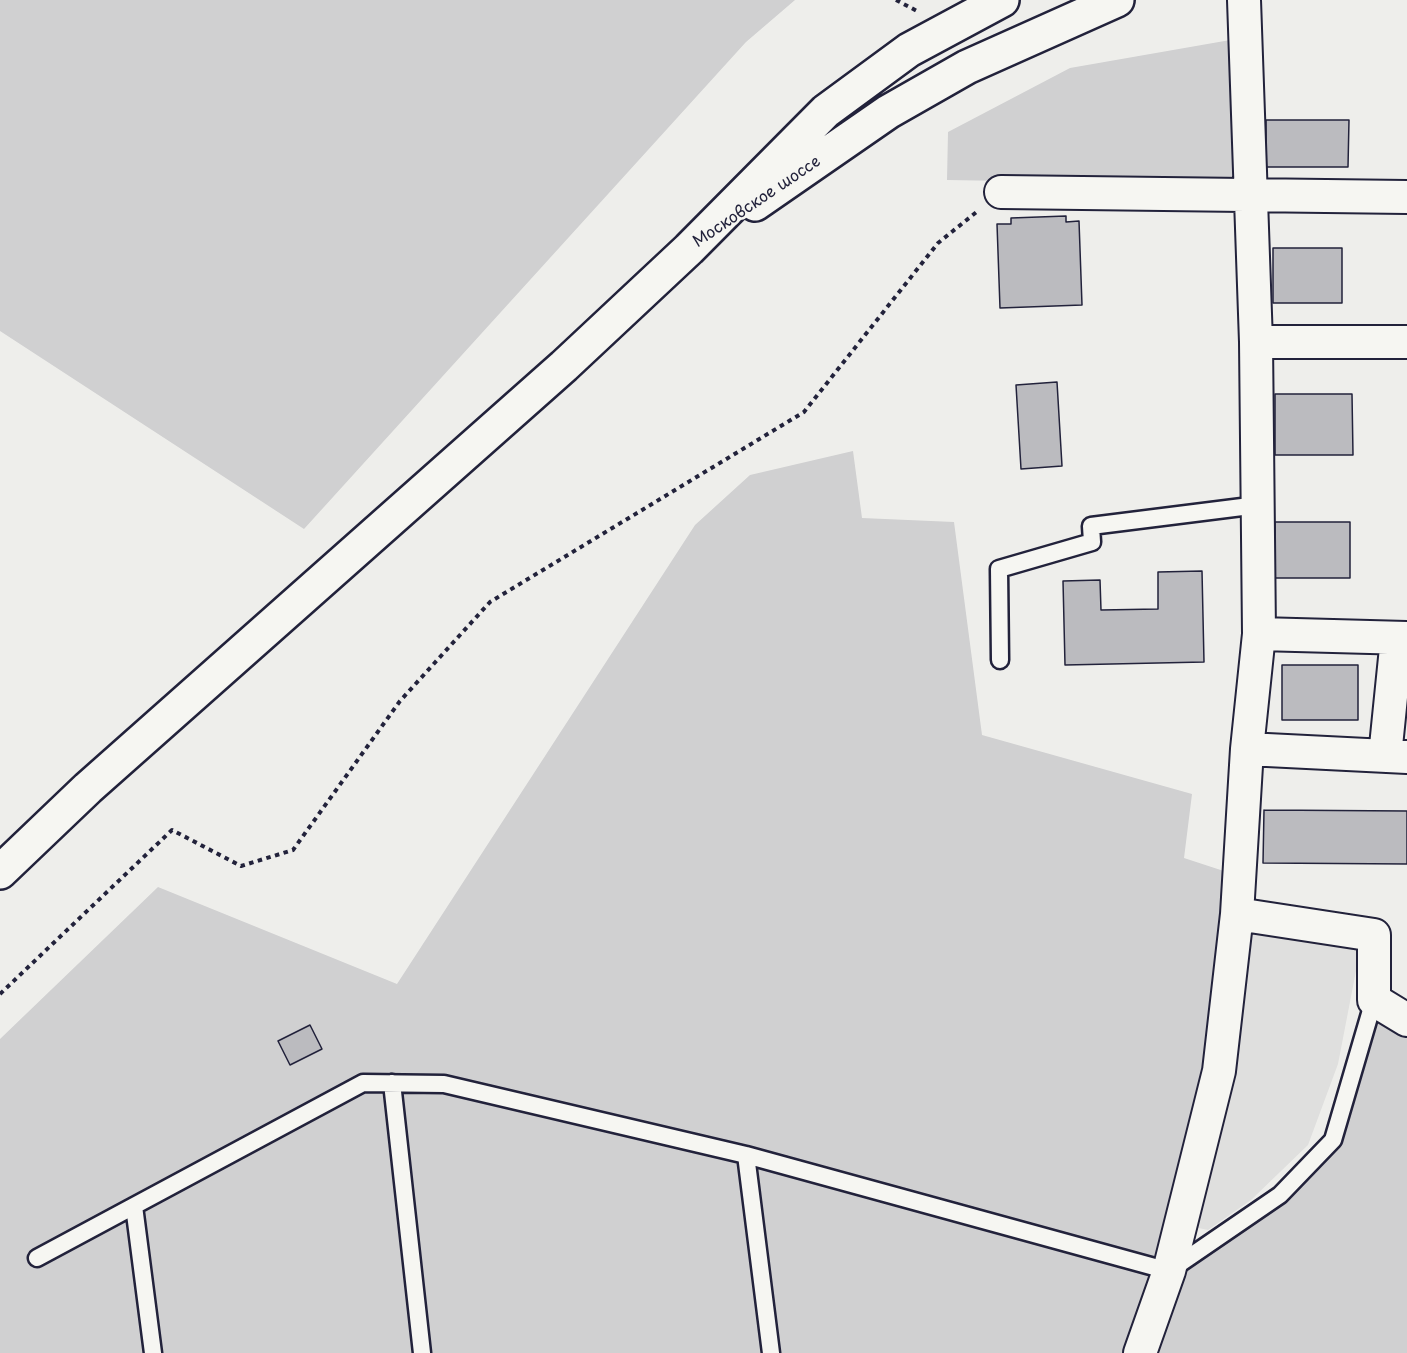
<!DOCTYPE html>
<meta charset="utf-8">
<style>
body{margin:0}
canvas{display:block;background:#eeeeeb}
</style>
<canvas width="1407" height="1353"></canvas>
<script>
const ctx = document.querySelector('canvas').getContext('2d');
ctx.lineJoin = 'round';
function fill(path, color) {
  ctx.fillStyle = color;
  ctx.fill(path, 'evenodd');
}
function toPath(rows) {
  const path = new Path2D();
  for (const r of rows) {
    path.moveTo(r[0], r[1]);
    for (let i = 2; i < r.length; i += 2) path.lineTo(r[i], r[i + 1]);
  }
  return path;
}
function trace(path, color, width, dash) {
  ctx.strokeStyle = color;
  ctx.lineWidth = width;
  ctx.lineCap = dash ? 'butt' : 'round';
  ctx.setLineDash(dash || []);
  ctx.stroke(path);
}
function label(font, color, halo, rows, align = 'center') {
  ctx.font = font + ' "Playpen Sans",sans-serif';
  ctx.lineWidth = 5;
  ctx.setLineDash([]);
  ctx.textBaseline = 'middle';
  ctx.strokeStyle = halo;
  ctx.fillStyle = color;
  for (const [text, x, y, turn = 0] of rows) {
    ctx.save();
    ctx.translate(x, y);
    ctx.rotate((+turn || 0) * Math.PI / 180);
    ctx.textAlign = isNaN(turn) ? turn : align;
    if (halo) ctx.strokeText(text, 0, 0);
    ctx.fillText(text, 0, 0);
    ctx.restore();
  }
}
fill(toPath([
 [1253,928,1360,950,1338,1064,1308,1145,1251,1200,1208,1230,1189,1226,1229,1074]
]), '#dfdfde');
fill(toPath([
 [0,0,795,0,746,42,304,529,0,331],
 [1236,39,1244,185,947,180,948,132,1070,68],
 [853,451,862,518,954,522,982,735,1192,794,1184,858,1239,876,1219,1071,1139,1353,0,1353,0,1039,158,887,397,984,695,525,750,475],
 [1374,1000,1407,1020,1407,1353,1140,1353,1169,1271,1280,1195,1333,1140]
]), '#d0d0d1');
const building = toPath([
 [1266,120,1349,120,1348,167,1266,167,1266,120],
 [1066,216,1066,222,1079,221,1082,305,1000,308,997,224,1011,224,1011,218,1066,216],
 [1273,248,1342,248,1342,303,1273,303,1273,248],
 [1057,382,1062,466,1021,469,1016,385,1057,382],
 [1275,394,1352,394,1353,455,1275,455,1275,394],
 [1275,522,1350,522,1350,578,1275,578,1275,522],
 [1202,571,1204,662,1065,665,1063,581,1100,580,1101,610,1158,609,1158,572,1202,571],
 [1282,665,1358,665,1358,720,1282,720,1282,665],
 [1264,810,1407,811,1407,864,1263,863,1264,810],
 [310,1025,322,1049,290,1065,278,1041,310,1025]
]);
fill(building, '#bbbbbf');
trace(building, '#22223b', 1.5);
const lane = toPath([
 [1000,660,999,569,1092,542,1091,526,1258,505],
 [392,1083,422,1353],
 [746,1155,771,1353],
 [134,1206,153,1353],
 [37,1258,363,1083,444,1084,746,1155,1169,1271,1280,1195,1333,1140,1374,1000]
]);
const street = toPath([
 [1001,192,1407,197],
 [1256,342,1407,342],
 [1259,634,1407,638],
 [1247,749,1407,757],
 [1385,756,1397,638],
 [1237,914,1374,935,1374,1000,1407,1020],
 [1140,1353,1169,1271,1219,1071,1237,914,1247,749,1259,634,1256,342,1244,0]
]);
const primary = toPath([
 [755,204,888,112,967,67,1117,0],
 [0,872,88,788,564,366,689,249,826,111,909,50,1002,0]
]);
trace(lane, '#22223b', 21);
trace(street, '#22223b', 36);
trace(primary, '#22223b', 38);
trace(toPath([
 [896,0,919,12],
 [0,994,172,830,241,866,293,850,400,701,490,602,804,412,938,243,979,210]
]), '#22223b', 4, [4.5, 4.5]);
trace(lane, '#f6f6f2', 16);
trace(street, '#f6f6f2', 32);
trace(primary, '#f6f6f2', 33);
label('16px', '#22223b', '#f6f6f2', [
 ["Московское шоссе",757,202,-34]
]);
</script>
